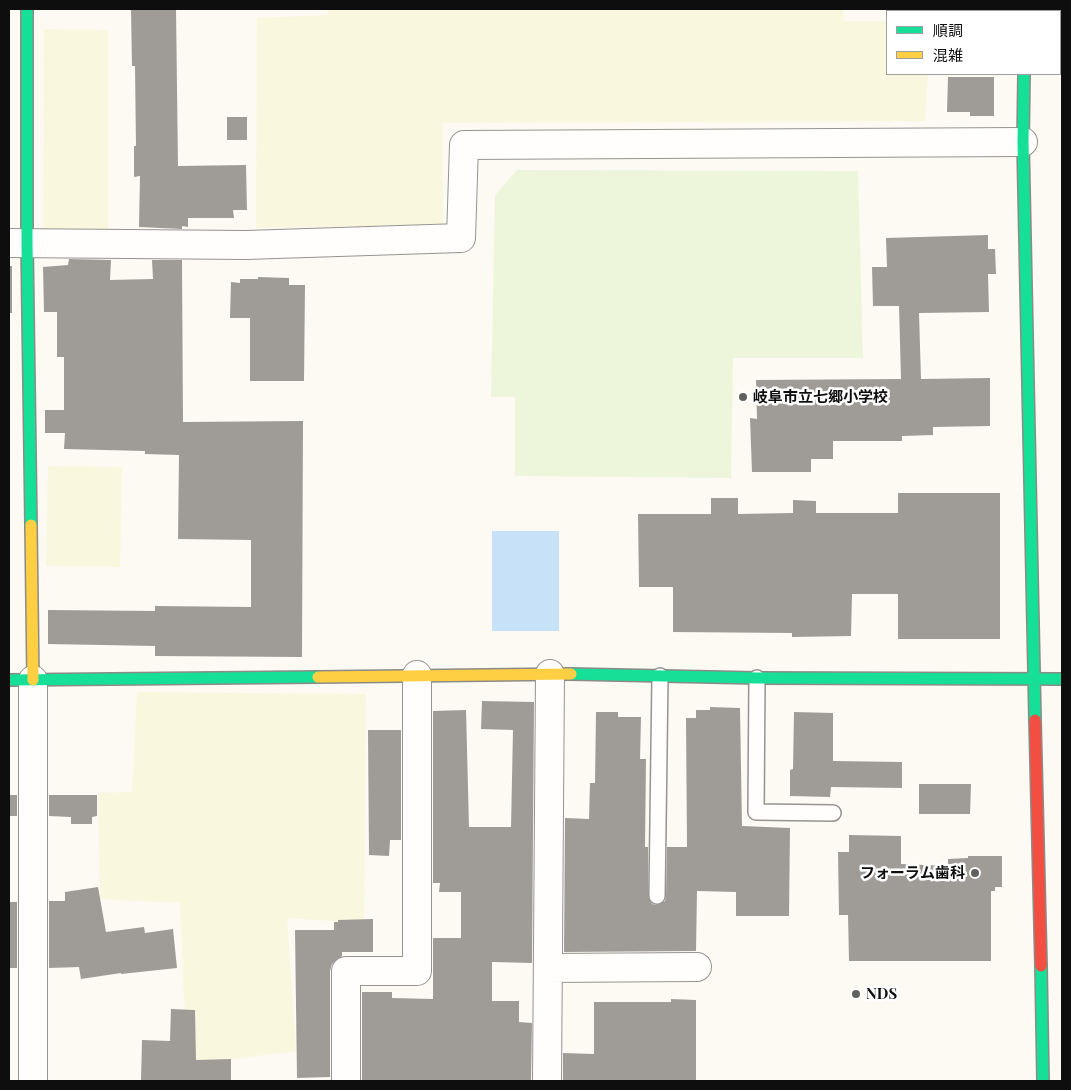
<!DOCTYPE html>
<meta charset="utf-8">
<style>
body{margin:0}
#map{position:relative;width:1071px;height:1090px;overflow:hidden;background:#fcfaf2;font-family:"Playfair Display","Noto Sans JP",serif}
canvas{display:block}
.frame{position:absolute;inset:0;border:10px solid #0e0e0e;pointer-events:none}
.legend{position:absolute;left:886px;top:10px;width:175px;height:65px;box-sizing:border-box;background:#fff;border:1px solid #9f9f9f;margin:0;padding:6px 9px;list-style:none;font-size:15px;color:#0e0e0e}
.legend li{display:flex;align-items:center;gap:10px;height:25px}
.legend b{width:25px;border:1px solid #9f9f9f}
</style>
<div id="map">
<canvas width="1071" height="1090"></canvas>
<div class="frame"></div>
<ul class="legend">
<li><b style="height:6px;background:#16e098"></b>順調</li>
<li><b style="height:6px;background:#ffcf43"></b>混雑</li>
</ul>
</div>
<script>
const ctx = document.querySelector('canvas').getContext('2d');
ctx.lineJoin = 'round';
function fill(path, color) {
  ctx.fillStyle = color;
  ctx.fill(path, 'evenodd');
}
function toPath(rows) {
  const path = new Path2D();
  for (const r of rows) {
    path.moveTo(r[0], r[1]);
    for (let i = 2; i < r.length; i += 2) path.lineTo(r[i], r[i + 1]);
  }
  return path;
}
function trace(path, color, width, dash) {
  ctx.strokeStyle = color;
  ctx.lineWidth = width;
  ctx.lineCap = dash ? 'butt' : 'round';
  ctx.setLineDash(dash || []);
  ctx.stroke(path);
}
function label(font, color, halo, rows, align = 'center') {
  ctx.font = font + ' "Playfair Display","Noto Sans JP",serif';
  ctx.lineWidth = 5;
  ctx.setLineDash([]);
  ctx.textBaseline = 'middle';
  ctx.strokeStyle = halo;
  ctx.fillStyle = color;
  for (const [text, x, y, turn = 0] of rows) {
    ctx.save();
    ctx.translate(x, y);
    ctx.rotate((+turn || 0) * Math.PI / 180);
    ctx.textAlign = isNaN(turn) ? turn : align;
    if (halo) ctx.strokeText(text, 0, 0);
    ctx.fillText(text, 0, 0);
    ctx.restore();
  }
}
fill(toPath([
 [328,9,843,9,844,21,887,21,887,74,928,74,925,121,443,123,443,225,256,228,257,18,328,15],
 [44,29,108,30,108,232,50,233,43,227],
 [48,466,122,467,120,567,46,566],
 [137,692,366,694,364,923,287,918,296,1051,187,1065,180,903,100,899,98,793,132,792]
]), '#f9f8de');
fill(toPath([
 [517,170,858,171,863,358,733,358,731,478,515,476,515,397,491,397,495,195]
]), '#edf6db');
fill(toPath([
 [492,531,559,531,559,631,492,631]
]), '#c7e1f8');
fill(toPath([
 [131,9,176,9,178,166,246,165,247,210,233,210,234,218,188,218,188,227,182,226,182,229,139,227,140,176,134,177,134,146,136,146,135,66,132,66],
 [948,77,994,77,994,116,970,116,970,112,947,112],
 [227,117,247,117,247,140,227,140],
 [988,235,988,249,995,249,996,274,988,274,989,312,919,313,921,379,990,378,990,426,933,427,933,435,902,436,902,441,833,441,833,459,811,459,811,472,752,472,750,418,757,419,756,380,901,379,899,306,873,306,872,267,887,267,886,238],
 [69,259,111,260,110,280,153,279,152,260,182,260,183,422,303,421,302,657,155,656,155,646,48,644,48,610,155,611,155,606,251,607,251,540,178,539,179,455,145,454,145,451,64,449,65,433,45,433,45,410,64,410,64,357,57,357,57,312,44,312,43,267,68,265],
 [9,266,12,266,12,313,9,313],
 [258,277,289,278,289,285,305,285,304,381,250,381,250,318,230,318,231,282,240,283,240,279,258,279],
 [898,493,1000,493,1000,639,898,639,898,594,852,594,851,636,792,637,792,633,673,632,673,587,639,587,638,514,711,514,711,498,738,498,738,514,793,513,793,500,816,501,816,513,898,513],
 [482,701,534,702,532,963,492,962,492,1001,519,1001,519,1022,532,1023,531,1081,362,1081,362,992,392,992,392,998,433,999,433,938,461,938,461,892,439,892,440,883,433,883,433,711,466,710,469,827,511,827,513,730,481,729],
 [710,707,740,708,742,826,790,828,789,916,736,916,736,892,697,891,696,951,564,952,565,818,589,819,590,783,595,783,596,712,618,712,618,717,641,717,640,759,646,759,645,847,648,847,648,896,652,904,657,905,665,901,666,897,667,847,687,847,686,718,696,718,696,710,710,710],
 [794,712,833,713,833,761,902,762,902,788,831,787,830,797,790,796,790,770,793,769],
 [368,730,401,730,401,840,390,840,389,856,369,855],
 [919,784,971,784,970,814,919,814],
 [9,795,17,795,17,816,9,816],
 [49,795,97,795,97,816,92,817,92,824,71,824,71,817,49,816],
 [849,835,901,836,901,864,948,866,948,859,968,858,968,856,1002,856,1002,887,995,887,995,891,991,891,991,961,849,961,848,915,839,915,838,852,849,852],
 [98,887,106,932,144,927,145,933,173,929,177,968,121,974,121,973,81,979,79,967,49,968,49,901,65,901,65,892],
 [9,902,17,902,17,968,9,968],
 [373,919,373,952,342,952,342,956,332,964,330,971,330,1077,297,1078,295,930,334,930,334,922,338,922,338,920],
 [671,999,696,1000,696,1081,563,1081,563,1053,594,1054,594,1002,671,1002],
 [171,1009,195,1010,196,1060,231,1059,231,1081,141,1081,142,1040,170,1041]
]), '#9f9c98');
const lane = toPath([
 [757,678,756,812,833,813],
 [657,896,660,676]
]);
const street = toPath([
 [9,243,246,245,461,238,464,145,1023,142],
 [548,968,697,967],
 [33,1081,33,680],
 [346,1081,346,971,417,971,417,675],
 [547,1081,550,674]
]);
const fast = toPath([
 [27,9,27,243,31,525],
 [1024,74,1023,142,1035,720],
 [571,674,757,678,1062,679],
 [9,680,318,677],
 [1041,966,1043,1081]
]);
const slow = toPath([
 [1025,9,1025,11],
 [31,525,33,680],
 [318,677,571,674]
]);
const jam = toPath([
 [1035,720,1041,966]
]);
trace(lane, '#959491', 18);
trace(street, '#959491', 30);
trace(fast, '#8c8b87', 14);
trace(slow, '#8c8b87', 14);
trace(jam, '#8c8b87', 14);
trace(lane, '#fffefd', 15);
trace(street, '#fffefd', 28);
trace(fast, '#16e098', 11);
trace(slow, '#ffcf43', 11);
trace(jam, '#f24e42', 11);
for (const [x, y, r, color] of [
 [743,397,5,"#61615e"],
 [975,873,5,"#61615e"],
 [856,994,5,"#61615e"]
]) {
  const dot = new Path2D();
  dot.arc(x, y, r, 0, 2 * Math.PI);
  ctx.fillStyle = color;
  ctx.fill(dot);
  trace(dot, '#fff', 2);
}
label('bold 15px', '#0e0e0e', '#fff', [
 ["岐阜市立七郷小学校",753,397],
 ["フォーラム歯科",965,873,"right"],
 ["NDS",866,994]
], 'left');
</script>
